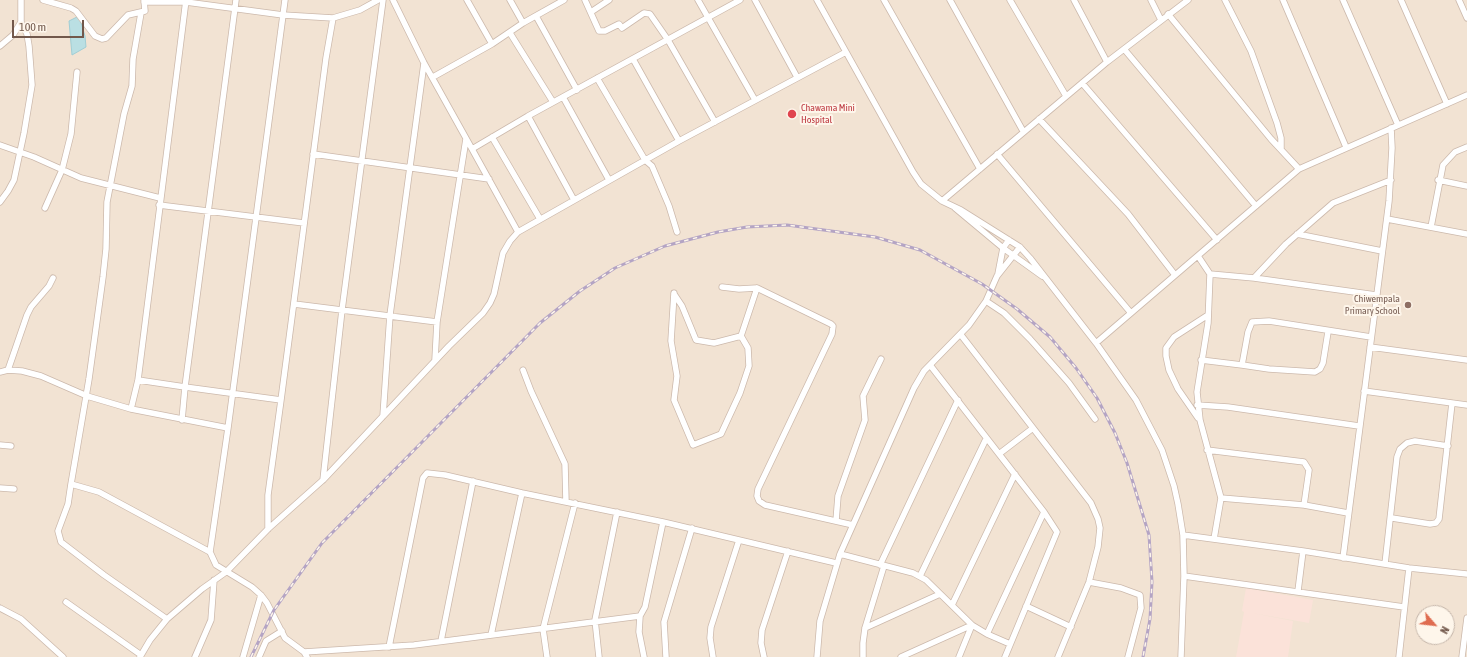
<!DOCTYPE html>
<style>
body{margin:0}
#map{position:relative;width:1467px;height:657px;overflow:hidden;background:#fbf2e5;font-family:"Asap Condensed",sans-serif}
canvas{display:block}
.north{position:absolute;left:1415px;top:605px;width:40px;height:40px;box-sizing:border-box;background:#fef6eb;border:1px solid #c6b7ab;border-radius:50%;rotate:118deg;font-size:11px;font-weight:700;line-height:16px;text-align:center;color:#72584b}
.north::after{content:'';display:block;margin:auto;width:14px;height:18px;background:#df6c50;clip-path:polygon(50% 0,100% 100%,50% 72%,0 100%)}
.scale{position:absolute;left:12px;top:20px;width:72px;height:18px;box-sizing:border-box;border:2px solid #72584b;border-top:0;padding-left:5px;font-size:12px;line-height:14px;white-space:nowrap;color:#72584b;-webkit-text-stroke:3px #fef6eb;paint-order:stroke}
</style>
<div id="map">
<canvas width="1467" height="657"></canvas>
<div class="north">N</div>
<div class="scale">100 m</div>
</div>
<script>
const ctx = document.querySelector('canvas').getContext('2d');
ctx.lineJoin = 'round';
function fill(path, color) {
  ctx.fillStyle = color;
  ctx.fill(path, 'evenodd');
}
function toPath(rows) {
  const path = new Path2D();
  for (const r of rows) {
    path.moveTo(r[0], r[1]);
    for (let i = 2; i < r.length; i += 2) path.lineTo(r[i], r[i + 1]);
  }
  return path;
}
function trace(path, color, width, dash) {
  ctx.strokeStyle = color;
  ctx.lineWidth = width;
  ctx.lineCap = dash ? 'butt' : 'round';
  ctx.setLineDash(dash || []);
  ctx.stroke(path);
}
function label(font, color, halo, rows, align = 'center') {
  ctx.font = font + ' "Asap Condensed",sans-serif';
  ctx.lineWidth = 4;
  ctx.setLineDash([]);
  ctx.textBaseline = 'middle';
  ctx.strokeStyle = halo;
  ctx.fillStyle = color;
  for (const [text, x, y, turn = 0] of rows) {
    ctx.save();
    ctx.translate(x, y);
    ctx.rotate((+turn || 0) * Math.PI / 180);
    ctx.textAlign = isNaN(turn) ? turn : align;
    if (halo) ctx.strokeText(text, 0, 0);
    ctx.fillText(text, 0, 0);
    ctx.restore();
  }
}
fill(toPath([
 [0,0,1467,0,1467,657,0,657],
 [1423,613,1447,613,1447,637,1423,637]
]), '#f2e3d3');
fill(toPath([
 [1246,588,1313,600,1309,623,1252,613,1293,621,1288,657,1236,657,1244,612,1242,611]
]), '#fbe2d9');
const water = toPath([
 [79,16,85,36,86,47,72,55,69,21,79,16]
]);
fill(water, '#badfe3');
trace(water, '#a1ced5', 1);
const minor = toPath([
 [43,0,71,8,76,11,95,36,102,39,106,38,128,15,145,11,144,0],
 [285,0,228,428,210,552,216,565,252,587,261,595,267,603,285,638,304,652,307,657],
 [393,0,424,63,472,149],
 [467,0,492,44],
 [510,0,523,23],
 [585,0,599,31,605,31,619,24,622,28,644,13,650,14,668,40,715,122],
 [698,0,755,100],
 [755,0,797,77],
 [817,0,913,172,921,184,942,201,961,210,1020,247,1030,258,1096,343,1136,400,1162,450,1174,486,1178,504,1183,535,1184,576,1181,657],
 [884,0,980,169],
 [950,0,1023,131],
 [1010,0,1066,96],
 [1074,0,1107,62],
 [1151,0,1161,20],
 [1225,0,1251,51,1277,123,1281,138,1281,149],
 [1283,0,1346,147],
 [1343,0,1398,125],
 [1401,0,1447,104],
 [1459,0,1467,18],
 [144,2,186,2,283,15,333,18,360,10,378,0],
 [591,12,609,0],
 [141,13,133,59,132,86,124,114,107,202,106,249,103,277,89,379,71,484,99,492,210,552],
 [1168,14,1271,139,1299,169],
 [536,16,577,90],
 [510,33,553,102],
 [0,46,13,35,21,22,21,0],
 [1124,49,1256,206],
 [633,59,679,141],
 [433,77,492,44,523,23,564,0],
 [597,78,645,160,652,166,669,206,677,232],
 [1082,83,1217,240],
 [563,97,609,180],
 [528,116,574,200],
 [1039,119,1128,214,1175,275],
 [492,137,540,219],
 [0,145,34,157,81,178,160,198],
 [313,154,489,179],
 [997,154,1131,313],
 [1438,180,1467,186],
 [942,201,1107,62,1188,0],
 [0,202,8,191,14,180,24,133,32,85,29,46,27,34,21,22],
 [159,205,304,223],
 [45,208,62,170,71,134,77,72],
 [955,208,1003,248,1042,276],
 [1387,219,1467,234],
 [1431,227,1443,165,1455,152,1467,147],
 [518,232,472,149,528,116,740,0],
 [1297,234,1382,251],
 [1198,256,1210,274,1254,278,1286,244,1333,203,1391,180],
 [998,274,1003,248,1009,240],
 [1210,274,1208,323,1197,392,1200,420,1221,498,1214,539],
 [1254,278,1376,295],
 [722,287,739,289,757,288,831,324,833,326,832,334,758,489,757,496,759,501,765,505,853,525],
 [674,293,671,341,677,376,674,400,693,445,721,434,740,393,749,366,748,348,741,336,757,288],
 [674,294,682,306,696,340,714,343,741,336],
 [986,301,1004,313,1030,339,1069,383,1095,419],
 [294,304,437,322],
 [961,335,1091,503,1098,519,1100,528,1098,547,1089,582,1058,657],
 [1096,343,1299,169,1467,95],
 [1370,347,1467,360],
 [435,360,437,322,466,139],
 [1201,360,1242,365,1248,332,1252,322,1269,321,1371,337],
 [930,365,1044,512,1057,532,1005,657],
 [1242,365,1269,369,1315,372,1320,369,1323,363,1328,332],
 [8,370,27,315,31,307,49,286,53,278],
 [523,370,531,391,565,464,566,502],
 [0,372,8,370,22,371,41,376,87,396,131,409,228,428],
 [138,380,185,387,236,0],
 [1364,391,1467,405],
 [281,400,326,58,333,18],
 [1197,405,1228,407,1359,426],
 [131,409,138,380,186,0],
 [383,416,390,315,424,63],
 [1198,418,1178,389,1169,370,1166,356,1166,348,1174,337,1208,315],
 [182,420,185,387,281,400,268,495,268,529],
 [0,445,11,446],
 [1207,450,1304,462,1309,470,1304,505,1348,513],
 [999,454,1033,428],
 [323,480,342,310,383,0],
 [71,484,68,504,58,531,61,542,104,575,167,619],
 [0,488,14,489],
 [1221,498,1304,505],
 [1392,518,1430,524,1436,523,1439,519,1452,403],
 [836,521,838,496,865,420,863,396,881,359],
 [1183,535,1303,551,1409,568,1467,574],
 [840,554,913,573,926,580,972,625,959,657],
 [1343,558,1389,201,1392,148,1391,128],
 [1385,564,1397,457,1400,449,1407,443,1415,441,1448,446],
 [880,565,958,400],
 [920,576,986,439],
 [1184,576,1404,607],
 [1089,582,1121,588,1140,595,1141,608,1128,657],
 [1298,591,1303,551],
 [66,602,141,655],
 [952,605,1015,474],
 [1026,606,1071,627],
 [0,608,21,619,63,657],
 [640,616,639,632,644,657],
 [865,628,940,594],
 [987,634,1010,644],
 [491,635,522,493],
 [441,641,473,481],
 [389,647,423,478,427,473,445,475,522,493,663,522,836,563],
 [304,652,414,645,640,616,645,607,663,522],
 [140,657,150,640,167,619,202,589,226,572,268,529,323,480,449,346,483,313,490,303,494,294,503,253,510,241,518,232,679,141,846,52],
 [195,657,211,620,214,580],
 [243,657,261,595],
 [259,657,266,641,282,631],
 [547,657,543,629,575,503],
 [599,657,595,620,617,512],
 [666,657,664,622,692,528],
 [713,657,710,638,711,627,739,540],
 [764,657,761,643,762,630,788,551],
 [817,657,820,621,840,554,914,388,924,371,969,325,986,301,997,276,1020,247],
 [863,657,863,643,865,628,884,566],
 [901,657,972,625,987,634,1044,512],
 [1399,657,1409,568],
 [1462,657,1467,618]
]);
trace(minor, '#ccb9ac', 7);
trace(minor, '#fff', 5.5);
const rail = toPath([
 [251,657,274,610,322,543,540,323,580,291,615,268,665,246,718,232,747,227,787,225,875,237,920,250,982,284,1017,309,1050,337,1076,368,1097,398,1115,433,1127,463,1149,535,1152,582,1150,619,1143,657]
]);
trace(rail, '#b4a4c4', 3);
trace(rail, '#fef6eb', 1.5, [4.5]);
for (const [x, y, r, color] of [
 [792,114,5,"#e0444e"],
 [1408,305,4,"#8d6e63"]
]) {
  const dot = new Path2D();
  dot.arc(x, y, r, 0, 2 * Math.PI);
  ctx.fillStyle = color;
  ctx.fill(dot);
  trace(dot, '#fef6eb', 1.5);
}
label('10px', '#be3a42', '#fef6eb', [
 ["Chawama Mini",801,108],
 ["Hospital",801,120]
], 'left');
label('10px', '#785e54', '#fef6eb', [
 ["Chiwempala",1400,299],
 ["Primary School",1400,311]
], 'right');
</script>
